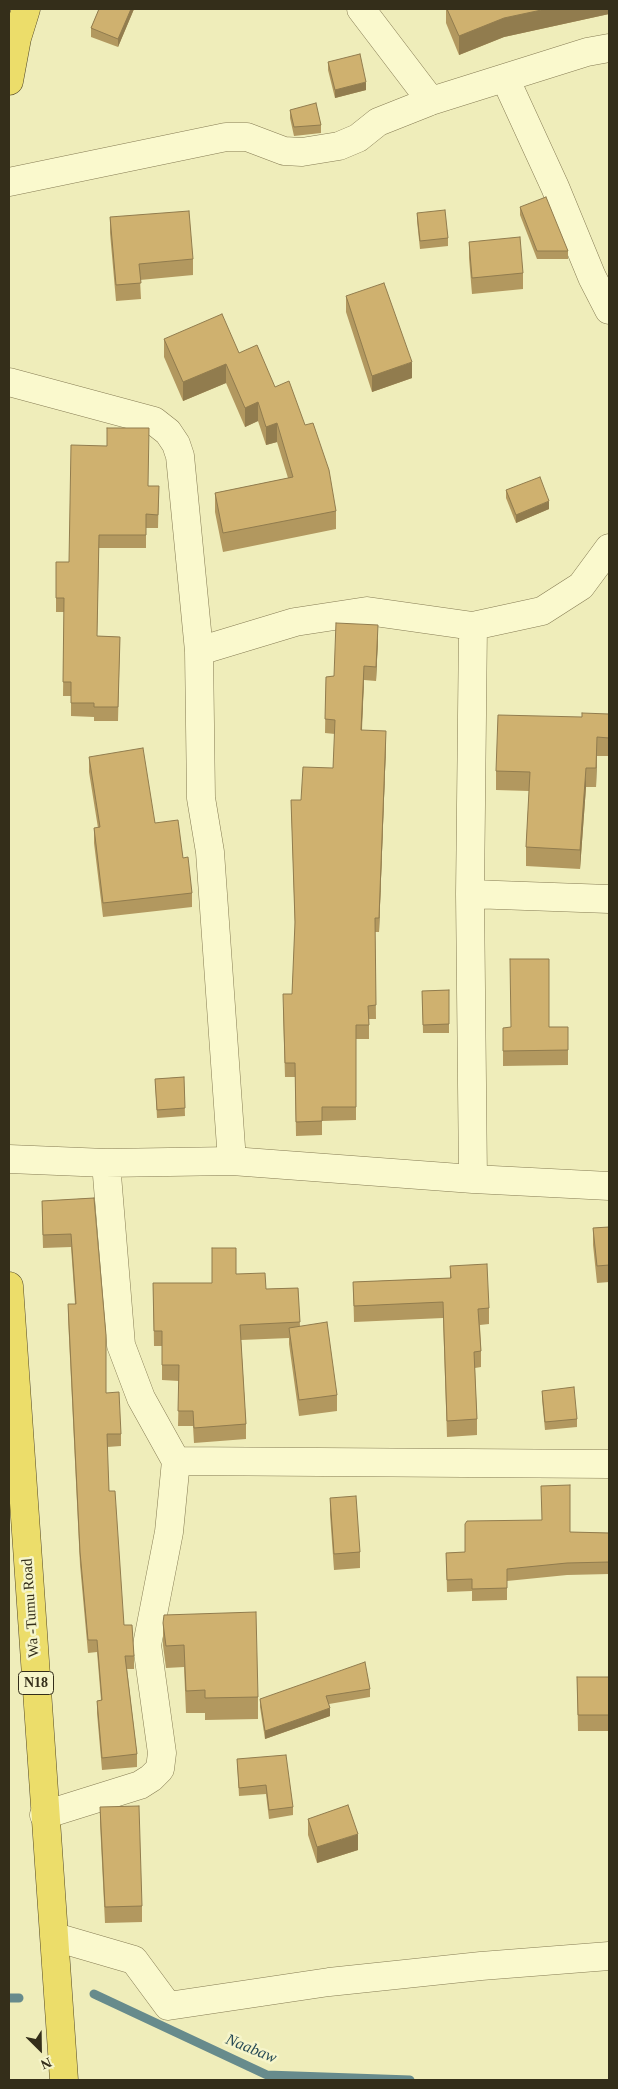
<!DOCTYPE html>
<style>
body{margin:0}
#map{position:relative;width:618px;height:2089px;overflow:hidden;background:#efedba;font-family:Georgia,serif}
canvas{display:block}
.frame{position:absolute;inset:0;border:10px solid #342e1a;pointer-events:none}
.north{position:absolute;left:15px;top:2024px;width:50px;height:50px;-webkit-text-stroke:4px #f6f5ca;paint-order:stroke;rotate:157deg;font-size:14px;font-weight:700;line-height:20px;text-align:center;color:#342e1a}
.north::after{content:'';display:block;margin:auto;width:18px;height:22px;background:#342e1a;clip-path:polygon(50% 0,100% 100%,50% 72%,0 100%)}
</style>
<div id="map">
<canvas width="618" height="2089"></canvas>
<div class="frame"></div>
<div class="north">N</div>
</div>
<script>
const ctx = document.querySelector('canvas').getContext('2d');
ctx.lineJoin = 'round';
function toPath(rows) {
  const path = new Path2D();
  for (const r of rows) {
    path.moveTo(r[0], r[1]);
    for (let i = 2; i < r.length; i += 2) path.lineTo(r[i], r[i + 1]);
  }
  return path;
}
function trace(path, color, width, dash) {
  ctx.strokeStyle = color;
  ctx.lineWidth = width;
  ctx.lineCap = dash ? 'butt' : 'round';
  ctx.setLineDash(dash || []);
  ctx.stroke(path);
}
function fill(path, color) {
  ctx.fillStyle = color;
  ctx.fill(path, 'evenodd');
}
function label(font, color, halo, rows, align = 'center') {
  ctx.font = font + ' Georgia,serif';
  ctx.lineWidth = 5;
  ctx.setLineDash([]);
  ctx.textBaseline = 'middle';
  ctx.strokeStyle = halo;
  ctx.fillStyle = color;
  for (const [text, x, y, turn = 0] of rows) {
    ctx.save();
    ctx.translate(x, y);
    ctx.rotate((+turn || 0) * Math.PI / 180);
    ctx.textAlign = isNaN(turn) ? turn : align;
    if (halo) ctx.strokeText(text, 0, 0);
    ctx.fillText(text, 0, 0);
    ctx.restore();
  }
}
trace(toPath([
 [94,1994,267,2075,410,2080],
 [9,1998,19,1998]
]), '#678b8c', 9);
const minor = toPath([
 [361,9,431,101],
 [505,78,555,187,592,277,609,310],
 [9,182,226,137,247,137,284,151,302,152,339,146,358,138,378,122,431,101,587,52,609,48],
 [9,382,154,421,168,432,176,444,180,456,199,651,201,798,210,852,232,1161],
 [473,626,470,894,473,1179],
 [199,651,295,622,367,611,473,626,542,611,581,586,609,548],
 [470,894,609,899],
 [9,1159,106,1163,232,1161,473,1179,609,1186],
 [176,1461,609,1464],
 [44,1815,140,1785,151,1778,160,1769,162,1753,147,1645,169,1532,176,1461,141,1398,121,1345,106,1163],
 [55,1937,134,1960,168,2006,329,1982,481,1966,609,1956]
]);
const trunk = toPath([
 [9,81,17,38,26,9],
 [9,1286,64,2080]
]);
trace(minor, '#867c54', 29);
trace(trunk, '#534829', 29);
trace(minor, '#faf9cd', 28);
trace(trunk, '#ecdd6a', 28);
fill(toPath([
 [99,9,134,9,118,47,91,37,91,28],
 [446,9,609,9,609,14,504,37,459,55,446,23],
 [328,62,366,90,335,98,328,70],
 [290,110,321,125,321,133,294,136,290,118],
 [520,207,568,251,568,259,537,259,520,215],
 [417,213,448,238,448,246,420,249,417,221],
 [110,217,193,259,193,275,140,280,141,299,116,301,110,233],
 [469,242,523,273,523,289,472,294,469,258],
 [346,296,412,378,372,392,346,312],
 [164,339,239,353,275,387,336,511,336,529,223,552,215,512,215,493,288,478,277,442,266,445,258,421,245,427,226,383,183,401,164,357],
 [148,486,159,486,158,528,146,528,146,548,99,548,97,636,120,637,118,721,94,721,94,717,71,716,71,696,63,696,64,612,56,612,56,598,69,562],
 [506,490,549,509,516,523,506,498],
 [378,639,376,681,364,680,362,730,386,745,379,932,375,932,376,1019,369,1019,369,1039,356,1039,356,1120,322,1121,322,1135,296,1136,295,1077,285,1077,283,1008,292,994,295,928,291,800,301,800,333,768,335,734,325,733,326,677,334,676],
 [609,714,609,756,597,756,596,787,586,787,580,869,526,866,526,847,529,791,496,790,496,771,582,717],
 [89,757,155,823,183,858,192,893,192,907,103,917,94,843,94,828,98,828,89,772],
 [449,990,449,1033,423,1033,422,991],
 [549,1027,568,1027,568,1065,503,1066,503,1028],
 [184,1077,185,1116,157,1118,155,1079],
 [94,1198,106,1393,121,1434,121,1446,107,1447,109,1491,124,1625,134,1656,134,1669,127,1669,137,1754,137,1767,102,1770,97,1713,97,1701,101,1700,97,1652,88,1653,80,1565,68,1317,68,1304,75,1304,71,1247,43,1248,42,1213,42,1201],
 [609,1227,609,1282,597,1283,593,1245,593,1228],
 [450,1266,489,1308,489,1324,480,1325,481,1351,481,1367,475,1368,477,1419,477,1435,447,1437,443,1318,354,1322,353,1282,450,1278],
 [236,1274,266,1289,298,1288,300,1326,337,1395,337,1411,299,1416,289,1344,289,1338,241,1340,246,1424,246,1439,194,1443,193,1426,178,1426,179,1381,162,1380,162,1346,154,1346,153,1283,212,1283],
 [542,1391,577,1419,577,1427,545,1430,542,1399],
 [330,1498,360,1552,360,1568,334,1570,330,1514],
 [570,1532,609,1533,609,1574,567,1575,507,1581,507,1600,472,1601,472,1591,447,1592,446,1553,465,1552],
 [163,1623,258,1697,258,1719,205,1720,205,1713,186,1713,184,1667,166,1668,163,1645],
 [577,1677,609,1677,609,1731,578,1731],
 [370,1689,370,1697,329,1704,330,1716,265,1739,260,1707,260,1699],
 [237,1759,293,1807,293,1815,269,1819,266,1794,239,1796],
 [100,1807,142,1906,142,1922,105,1923,100,1823],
 [308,1819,358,1850,317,1863,308,1835]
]), '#b2985f');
fill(toPath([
 [131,9,134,9,118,47,118,39],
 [546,9,609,9,609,14,504,37,459,55,459,36,504,18],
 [366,82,366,90,335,98,335,90],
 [412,362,412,378,372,392,372,376],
 [226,364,226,383,183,401,183,382],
 [258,402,258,421,245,427,245,408],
 [277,423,277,442,266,445,266,427],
 [549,501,549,509,516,523,516,515],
 [378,625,378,639,376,681,376,667],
 [364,666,364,680,361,744,361,730],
 [386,731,386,745,379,932,379,918],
 [597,737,597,756,596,787,596,768],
 [586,768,586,787,580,869,580,850],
 [330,1708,330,1716,265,1739,265,1731],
 [358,1834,358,1850,317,1863,317,1847]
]), '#917c4e');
const building = toPath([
 [99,9,131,9,118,39,91,28,99,9],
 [447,9,546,9,504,18,459,36,447,9],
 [360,54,366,82,335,90,328,62,360,54],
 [316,103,321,125,294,127,290,110,316,103],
 [546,197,568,251,537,251,520,207,546,197],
 [445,210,448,238,420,241,417,213,445,210],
 [189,211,193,259,139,264,141,283,116,285,110,217,189,211],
 [520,237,523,273,472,278,469,242,520,237],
 [384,283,412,362,372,376,346,296,384,283],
 [222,314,239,353,257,345,275,387,289,381,305,425,313,423,329,470,336,511,223,533,215,493,293,477,277,423,266,427,258,402,245,408,226,364,183,382,164,339,222,314],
 [107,428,149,428,148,486,159,486,158,515,146,514,146,535,99,535,97,636,120,637,118,707,94,707,94,703,71,703,71,682,63,682,64,598,56,598,56,562,69,562,71,445,107,446,107,428],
 [540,477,549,501,516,515,506,490,540,477],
 [336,623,378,625,376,667,364,666,361,730,386,731,379,918,375,918,376,1005,368,1006,369,1025,356,1025,356,1107,322,1107,322,1121,296,1122,295,1063,285,1063,283,994,292,994,295,922,291,800,301,800,303,767,333,768,335,720,325,719,326,677,334,676,336,623],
 [582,713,609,714,609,738,597,737,596,768,586,768,580,850,526,847,530,772,496,771,498,715,582,717,582,713],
 [143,748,155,823,178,820,183,858,188,857,192,893,103,903,94,828,100,827,89,757,143,748],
 [510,959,549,959,549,1027,568,1027,568,1050,503,1051,503,1028,511,1027,510,959],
 [449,990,449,1024,423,1025,422,991,449,990],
 [184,1077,185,1108,157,1110,155,1079,184,1077],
 [94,1198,106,1335,106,1393,119,1392,121,1434,107,1434,109,1491,115,1491,124,1625,132,1625,134,1656,125,1656,137,1754,102,1758,97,1701,102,1700,97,1640,88,1640,80,1552,68,1304,76,1304,71,1234,43,1235,42,1201,94,1198],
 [609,1227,609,1265,597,1266,593,1228,609,1227],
 [212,1248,236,1248,236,1274,265,1273,266,1289,298,1288,300,1322,240,1325,246,1424,194,1428,193,1411,178,1411,179,1365,162,1365,162,1331,154,1331,153,1283,212,1283,212,1248],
 [487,1264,489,1308,478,1309,481,1351,474,1352,477,1419,447,1421,443,1302,354,1306,353,1282,451,1278,450,1266,487,1264],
 [327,1322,337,1395,299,1400,289,1328,327,1322],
 [574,1387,577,1419,545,1422,542,1391,574,1387],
 [570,1485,570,1532,609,1533,609,1562,567,1563,507,1569,507,1588,472,1589,472,1579,447,1580,446,1553,465,1552,465,1524,467,1521,542,1520,541,1486,570,1485],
 [356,1496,360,1552,334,1554,330,1498,356,1496],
 [256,1612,258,1697,205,1698,205,1690,186,1691,184,1645,166,1646,163,1623,164,1615,256,1612],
 [365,1662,370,1689,326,1696,330,1708,265,1731,260,1699,365,1662],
 [577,1677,609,1677,609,1715,578,1715,577,1677],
 [286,1755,293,1807,269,1810,266,1785,239,1788,237,1759,286,1755],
 [348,1805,358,1834,317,1847,308,1819,348,1805],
 [139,1806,142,1906,105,1907,100,1807,139,1806]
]);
fill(building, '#cfb16f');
trace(building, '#917c4e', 1);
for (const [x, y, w] of [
 [36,1683,35]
]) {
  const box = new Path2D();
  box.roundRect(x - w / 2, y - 11.5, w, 23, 4);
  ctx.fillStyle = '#f6f5ca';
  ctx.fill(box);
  trace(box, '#342e1a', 1);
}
label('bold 14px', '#342e1a', null, [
 ["N18",36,1683]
]);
label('15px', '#342e1a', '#f6f5ca', [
 ["Wa -Tumu Road",31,1608,-94]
]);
label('italic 16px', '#284b55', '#f6f5ca', [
 ["Naabaw",251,2049,22]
]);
</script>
